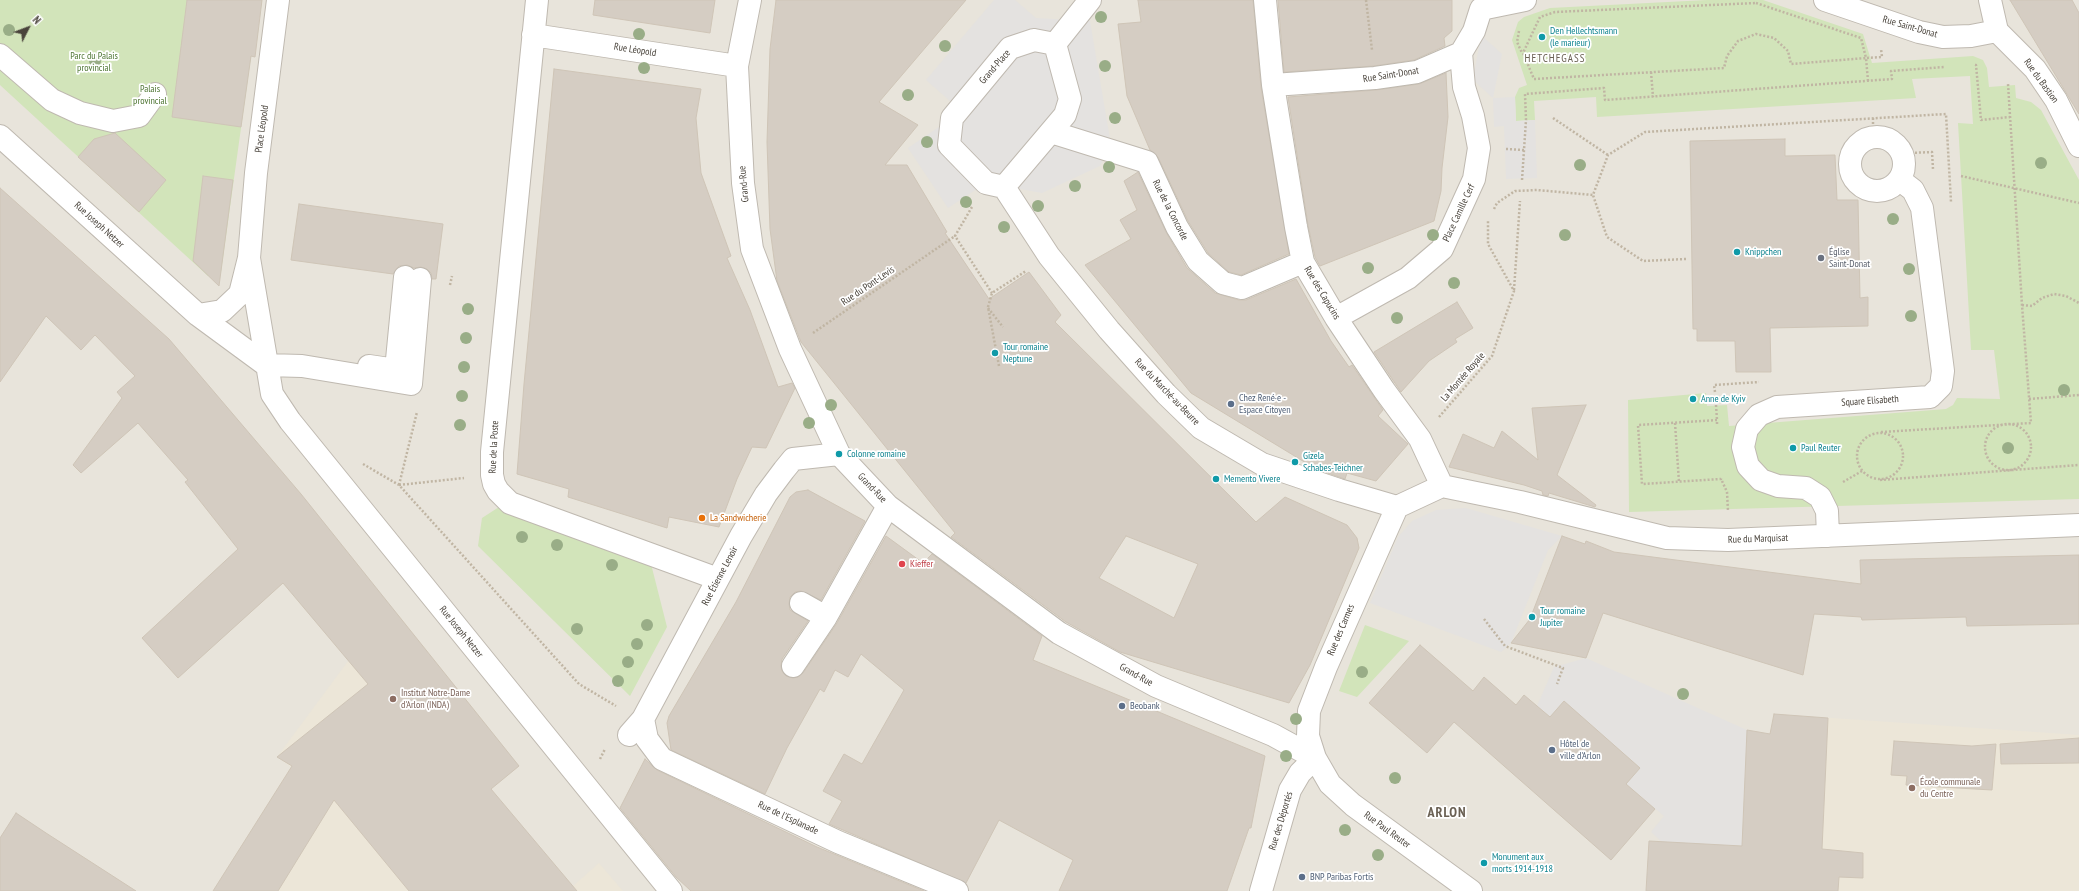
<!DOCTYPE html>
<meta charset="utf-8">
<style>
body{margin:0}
#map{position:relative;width:2079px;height:891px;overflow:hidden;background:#f5f2ed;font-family:"PT Sans Narrow",sans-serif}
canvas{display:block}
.north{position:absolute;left:8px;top:8px;width:40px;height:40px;-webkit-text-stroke:3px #fff;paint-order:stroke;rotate:48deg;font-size:11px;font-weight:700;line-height:16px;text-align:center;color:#49433b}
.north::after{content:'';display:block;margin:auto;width:14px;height:18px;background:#49433b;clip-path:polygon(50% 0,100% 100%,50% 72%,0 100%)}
</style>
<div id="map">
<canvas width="2079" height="891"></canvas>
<div class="north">N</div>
</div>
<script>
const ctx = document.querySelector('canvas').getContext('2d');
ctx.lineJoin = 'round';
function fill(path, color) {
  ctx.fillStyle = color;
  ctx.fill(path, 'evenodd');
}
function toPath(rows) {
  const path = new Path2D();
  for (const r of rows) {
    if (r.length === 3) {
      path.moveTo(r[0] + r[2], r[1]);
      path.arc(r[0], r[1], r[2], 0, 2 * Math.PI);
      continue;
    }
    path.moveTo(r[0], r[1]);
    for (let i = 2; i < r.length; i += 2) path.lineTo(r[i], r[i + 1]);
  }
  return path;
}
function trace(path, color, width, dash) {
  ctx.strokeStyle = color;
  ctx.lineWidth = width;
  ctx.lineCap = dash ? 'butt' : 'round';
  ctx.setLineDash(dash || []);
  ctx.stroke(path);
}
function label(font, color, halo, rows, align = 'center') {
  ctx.font = font + ' "PT Sans Narrow",sans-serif';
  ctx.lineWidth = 3.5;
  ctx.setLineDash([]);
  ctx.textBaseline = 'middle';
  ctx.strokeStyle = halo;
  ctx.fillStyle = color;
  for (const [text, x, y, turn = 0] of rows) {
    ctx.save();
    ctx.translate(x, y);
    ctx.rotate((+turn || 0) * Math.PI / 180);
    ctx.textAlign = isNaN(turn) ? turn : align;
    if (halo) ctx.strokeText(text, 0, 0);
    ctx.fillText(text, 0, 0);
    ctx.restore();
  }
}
fill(toPath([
 [0,0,2079,0,2079,891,0,891]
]), '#e8e4db');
fill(toPath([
 [397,613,519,766,490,790,573,886,599,863,623,891,213,891,291,767,277,757,363,641],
 [1774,714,2079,735,2079,891,1646,891,1648,859,1660,860,1742,846,1747,730,1770,734]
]), '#ece6d8');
fill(toPath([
 [0,0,262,0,260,16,258,16,258,36,255,36,251,56,221,272,218,276,208,276,0,85],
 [1707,0,1763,0,1863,34,1872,63,1973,56,1983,60,1987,68,1989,87,2015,85,2016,98,2031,102,2041,110,2079,180,2079,499,1629,512,1628,400,1706,393,1707,406,1727,405,1729,426,1946,409,1953,405,1957,398,2000,399,1994,350,1971,350,1958,123,1973,124,1970,76,1912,79,1916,98,1733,109,1597,117,1596,97,1534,101,1535,120,1516,121,1515,97,1519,88,1527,85,1512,40,1518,22,1524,17,1550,8],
 [499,507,650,560,667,627,630,696,478,546,482,518],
 [1365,625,1409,641,1357,697,1339,691]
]), '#d2e4ba');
fill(toPath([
 [994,0,1015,0,1036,18,1090,21,1111,145,1100,166,1042,193,986,183,948,208,908,148,952,118,958,108,926,80],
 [1481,35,1502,54,1493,98,1515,97,1516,121,1535,120,1537,178,1506,179,1504,126,1494,127,1493,98,1473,80],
 [1466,508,1562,536,1548,550,1511,643,1501,652,1370,603,1398,537,1412,521,1436,510],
 [1586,658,1747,730,1742,846,1662,842,1651,832,1664,816,1626,784,1640,768,1564,701,1550,717,1537,706,1554,667]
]), '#e4e2e0');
const building = toPath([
 [187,0,262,0,255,57,251,56,241,127,172,117,187,0],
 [595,0,715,0,710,33,593,15,595,0],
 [776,0,966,0,879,102,918,125,885,165,907,165,947,232,945,233,989,299,1029,272,1061,315,1055,322,1256,522,1285,497,1347,525,1357,538,1359,548,1310,665,1289,703,1120,652,1066,622,951,537,955,533,801,342,777,281,770,229,767,142,770,49,776,0],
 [1126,536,1198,564,1174,618,1099,578,1126,536],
 [1138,0,1253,0,1261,87,1289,254,1241,275,1229,272,1208,253,1188,221,1158,157,1150,150,1127,96,1118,24,1141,22,1138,0],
 [1278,0,1452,0,1452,31,1444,38,1445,46,1414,60,1374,66,1284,72,1278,0],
 [2010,0,2072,0,2079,13,2079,114,2010,0],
 [554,69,701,89,696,118,701,173,731,256,727,258,750,310,778,387,792,383,795,388,766,448,752,447,737,479,719,527,669,517,667,528,568,497,569,489,517,474,524,384,554,69],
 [1446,73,1448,117,1442,168,1441,191,1434,221,1320,266,1315,257,1308,225,1288,97,1376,90,1419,84,1446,73],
 [115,133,166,180,139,212,78,157,94,139,115,133],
 [1785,139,1785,156,1835,155,1837,200,1858,200,1860,298,1868,297,1868,326,1770,328,1771,372,1736,372,1735,341,1697,341,1697,329,1693,329,1690,141,1785,139],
 [1138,172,1166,232,1187,268,1215,293,1239,300,1246,300,1296,279,1331,341,1349,367,1352,365,1383,410,1378,416,1408,444,1376,481,1347,473,1345,479,1316,469,1191,393,1085,265,1131,239,1120,220,1137,210,1124,181,1138,172],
 [203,176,233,180,219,286,193,261,203,176],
 [0,188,169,339,301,494,519,766,491,789,577,891,409,891,334,800,278,891,213,891,292,766,277,757,368,684,283,583,178,678,142,638,238,549,185,482,188,480,138,423,81,473,73,465,122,398,117,392,135,376,95,335,81,350,46,316,0,382,0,188],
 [299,204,443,224,436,279,432,279,431,273,427,269,421,267,414,268,407,265,399,266,393,274,291,260,299,204],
 [1457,302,1473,328,1455,339,1457,342,1429,361,1401,392,1374,352,1457,302],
 [1586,405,1557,475,1596,505,1595,507,1549,493,1548,496,1543,495,1542,491,1524,485,1449,467,1463,434,1494,448,1502,431,1538,460,1532,408,1586,405],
 [808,490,865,521,821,600,801,591,795,592,790,597,789,604,790,610,808,621,782,659,781,666,782,671,786,676,793,678,798,677,803,673,837,623,886,536,923,563,932,554,1042,636,1033,660,1265,756,1251,828,1249,828,1227,891,1059,891,1073,860,999,820,966,883,829,824,842,801,823,791,844,754,862,764,904,690,861,654,848,677,835,670,824,692,820,689,787,748,765,794,671,750,667,723,669,716,736,602,790,497,796,492,808,490],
 [1562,536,1585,544,1586,541,1614,552,1861,584,1860,560,2079,555,2079,624,1967,626,1966,617,1862,620,1861,617,1814,614,1803,675,1603,613,1586,658,1511,643,1530,619,1562,536],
 [1420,645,1473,691,1484,677,1516,705,1524,695,1550,717,1564,701,1640,768,1626,784,1655,809,1611,860,1454,722,1427,753,1369,703,1420,645],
 [1774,714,1828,718,1822,849,1863,853,1863,878,1839,877,1838,891,1646,891,1649,841,1742,846,1747,730,1770,734,1774,714],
 [2079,738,2079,763,2001,764,2000,744,2079,738],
 [1894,741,1972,746,1996,744,1992,790,1906,785,1907,776,1891,775,1894,741],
 [645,759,657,770,817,847,924,891,691,891,676,877,620,808,645,759],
 [16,813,46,833,136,891,0,891,0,838,16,813]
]);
fill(building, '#d5cdc3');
trace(building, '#cfc5b7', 1);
const minor = toPath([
 [537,0,492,452,492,475,494,484,498,491,510,503,718,579],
 [750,0,737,66,743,183,752,249,790,349,839,454,888,506,1059,633,1156,686,1273,735,1315,758],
 [1265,0,1273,85,1296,227,1303,262,1336,318,1384,390,1420,439,1442,486],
 [1825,0,1919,32,1943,37,1971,36,1997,31],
 [1990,0,1997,31,2035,69,2056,100,2079,146],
 [1481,9,1525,0],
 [533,35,737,66],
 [1034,40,1055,44,1070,99,1065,115,1004,187,986,183,949,145,952,118,1010,48,1034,40],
 [1055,44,1090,0],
 [0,55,52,100,80,113,113,121,139,116,155,94],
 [1273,85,1375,78,1417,72,1461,53,1474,31,1481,9],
 [1051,132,1147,162,1177,227,1198,261,1223,283,1242,288,1303,262],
 [0,136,198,315,266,365],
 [1877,164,27],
 [1004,187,1049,256,1109,330,1166,394,1201,428,1262,464,1339,490,1397,507],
 [249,258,272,394,290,421,671,891],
 [198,315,222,311,240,294,249,258,256,173,278,0],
 [1336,318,1408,278,1442,249,1474,179,1479,148,1473,116,1464,87,1461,53],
 [266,365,302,366,411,384,420,279],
 [369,366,396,370,405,277],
 [1442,486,1520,502,1667,538,1728,540,2079,525],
 [1397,507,1326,667,1309,711,1308,736,1315,758,1330,784,1353,805,1471,891],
 [1397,507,1442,486],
 [1828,536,1827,511,1820,497,1806,488,1778,486,1761,480,1748,466,1743,447,1747,429,1759,415,1777,407,1930,397,1941,386,1943,371,1922,208,1913,190,1900,180],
 [801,603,826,617],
 [793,666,826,617,888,506],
 [643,719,647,739,662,759,838,842,957,891],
 [629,735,643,719,741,536,766,494,784,470,793,459,839,454],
 [1261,891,1290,790,1300,773,1315,758]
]);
trace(minor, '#bfb9b0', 24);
trace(toPath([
 [1366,0,1372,50],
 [1756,3,1861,38,1866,58,1791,64,1788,51,1774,38,1756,34,1738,41,1727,56,1724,68,1534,79,1523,53,1540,17,1555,12,1756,3],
 [1519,31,1517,42,1522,53],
 [1975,65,1976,65,1981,120,2010,117],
 [1651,72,1653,97],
 [1868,81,1866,58,1882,57,1881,49],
 [1553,118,1608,155],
 [1873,118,1873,137],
 [1506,149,1524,150],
 [1911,153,1932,152,1933,169],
 [1961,176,2079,203],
 [1522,180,1526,120,1525,94,1604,88,1605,100,1892,79,1891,71,1944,67],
 [972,207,955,236,992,293],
 [1494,209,1497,203,1515,191,1537,190,1593,195],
 [1686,259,1643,261,1607,237,1593,195,1608,155,1645,132,1946,114,1951,202],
 [450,285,452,276],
 [1514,290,1520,201],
 [2022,305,2032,306,2042,298,2054,294,2066,296,2079,303],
 [988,308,1003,327],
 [813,333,955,236],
 [999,366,988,307,992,293,1026,271],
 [1715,392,1714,385,1759,382],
 [2029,399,2079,395],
 [1716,405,1717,420],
 [1439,417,1492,356,1514,291,1488,244,1488,221],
 [1675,423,1679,482],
 [1717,424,1717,420,1638,425,1642,484,1721,479,1721,477],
 [2008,447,23],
 [1881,432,2031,423,2022,305,2008,84],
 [1880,456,23],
 [363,464,399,485,579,684,616,706],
 [1880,480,2079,465],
 [1722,481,1727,492,1728,511],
 [1843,482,1862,471],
 [399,485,417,412],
 [399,485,464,478],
 [1484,619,1505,646,1563,668,1557,684],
 [600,759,605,749]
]), '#c0b5a3', 2.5, [2, 2]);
trace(minor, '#fff', 22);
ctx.fillStyle = '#99ad87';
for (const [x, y] of [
 [1101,17],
 [9,30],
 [639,34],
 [945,46],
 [95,61],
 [1105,66],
 [644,68],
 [908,95],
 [1115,118],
 [927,142],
 [2041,163],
 [1580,165],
 [1109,167],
 [1075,186],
 [966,202],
 [1038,206],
 [1893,219],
 [1004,227],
 [1433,235],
 [1565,235],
 [1368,268],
 [1909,269],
 [1454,283],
 [468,309],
 [1911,316],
 [1397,318],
 [466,338],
 [464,367],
 [2064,390],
 [462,396],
 [831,405],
 [809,423],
 [460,425],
 [2008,448],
 [522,537],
 [557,545],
 [612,565],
 [647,625],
 [577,629],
 [637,644],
 [628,662],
 [1362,672],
 [618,681],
 [1683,694],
 [1296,719],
 [1286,756],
 [1395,778],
 [1345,830],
 [1378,855]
]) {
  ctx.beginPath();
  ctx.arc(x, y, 6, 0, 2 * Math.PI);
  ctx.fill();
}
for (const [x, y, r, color] of [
 [1542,37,4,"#0f9aa8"],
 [1737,252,4,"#0f9aa8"],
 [1821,258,4,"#6b7280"],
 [995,353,4,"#0f9aa8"],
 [1693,399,4,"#0f9aa8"],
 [1231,404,4,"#5c6f8a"],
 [1793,448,4,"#0f9aa8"],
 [839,454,4,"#0f9aa8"],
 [1295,462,4,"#0f9aa8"],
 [1216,479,4,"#0f9aa8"],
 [702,518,4,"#e8710a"],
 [902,564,4,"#e0444e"],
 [1532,617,4,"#0f9aa8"],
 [393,699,4,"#8d6e63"],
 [1122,706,4,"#5c6f8a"],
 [1552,750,4,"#5c6f8a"],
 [1912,788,4,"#8d6e63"],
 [1484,863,4,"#0f9aa8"],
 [1302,877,4,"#5c6f8a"]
]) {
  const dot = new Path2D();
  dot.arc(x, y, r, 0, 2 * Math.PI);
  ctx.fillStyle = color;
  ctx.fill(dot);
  trace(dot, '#fff', 1.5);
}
label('10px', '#49433b', '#fff', [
 ["Rue Saint-Donat",1910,27,16],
 ["Rue Léopold",635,50,9],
 ["Grand-Place",995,67,-49],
 ["Rue Saint-Donat",1391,75,-9],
 ["Rue du Bastion",2041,81,54],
 ["Place Léopold",262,129,-82],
 ["Grand-Rue",744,184,-95],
 ["Rue de la Concorde",1170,210,63],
 ["Place Camille Cerf",1459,213,-65],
 ["Rue Joseph Netzer",99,225,42],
 ["Rue du Pont-Levis",868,286,-34],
 ["Rue des Capucins",1322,293,59],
 ["La Montée Royale",1463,377,-49],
 ["Rue du Marché-au-Beurre",1167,392,46],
 ["Square Elisabeth",1870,401,-4],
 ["Rue de la Poste",494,447,-87],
 ["Grand-Rue",872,488,46],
 ["Rue du Marquisat",1758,539,-2],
 ["Rue Étienne Lenoir",720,576,-62],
 ["Rue des Carmes",1341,630,-67],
 ["Rue Joseph Netzer",461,632,51],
 ["Grand-Rue",1136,675,29],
 ["Rue de l'Esplanade",788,818,25],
 ["Rue des Déportés",1281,821,-73],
 ["Rue Paul Reuter",1387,830,36]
]);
label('10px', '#0d838f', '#fff', [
 ["Den Hellechtsmann",1550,31],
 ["(le marieur)",1550,43],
 ["Knippchen",1745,252],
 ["Tour romaine",1003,347],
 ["Neptune",1003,359],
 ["Anne de Kyiv",1701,399],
 ["Paul Reuter",1801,448],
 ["Colonne romaine",847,454],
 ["Gizela",1303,456],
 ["Schabes-Teichner",1303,468],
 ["Memento Vivere",1224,479],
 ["Tour romaine",1540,611],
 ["Jupiter",1540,623],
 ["Monument aux",1492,857],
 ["morts 1914-1918",1492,869]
], 'left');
label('10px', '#4e7533', '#fff', [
 ["Parc du Palais",94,56],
 ["provincial",94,68],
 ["Palais",150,89],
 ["provincial",150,101]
]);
label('10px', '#5b616d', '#fff', [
 ["Église",1829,252],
 ["Saint-Donat",1829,264]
], 'left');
label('10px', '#4e5e75', '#fff', [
 ["Chez René·e -",1239,398],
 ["Espace Citoyen",1239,410],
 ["Beobank",1130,706],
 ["Hôtel de",1560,744],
 ["ville d'Arlon",1560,756],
 ["BNP Paribas Fortis",1310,877]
], 'left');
label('10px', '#c56008', '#fff', [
 ["La Sandwicherie",710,518]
], 'left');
label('10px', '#be3a42', '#fff', [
 ["Kieffer",910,564]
], 'left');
label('10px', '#785e54', '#fff', [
 ["Institut Notre-Dame",401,693],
 ["d'Arlon (INDA)",401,705],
 ["École communale",1920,782],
 ["du Centre",1920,794]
], 'left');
ctx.letterSpacing = '1px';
label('11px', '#6a6053', '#fff', [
 ["HETCHEGASS",1555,59]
]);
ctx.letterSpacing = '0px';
ctx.letterSpacing = '1px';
label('bold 14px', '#6a6053', '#fff', [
 ["ARLON",1447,813]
]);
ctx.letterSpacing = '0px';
</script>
